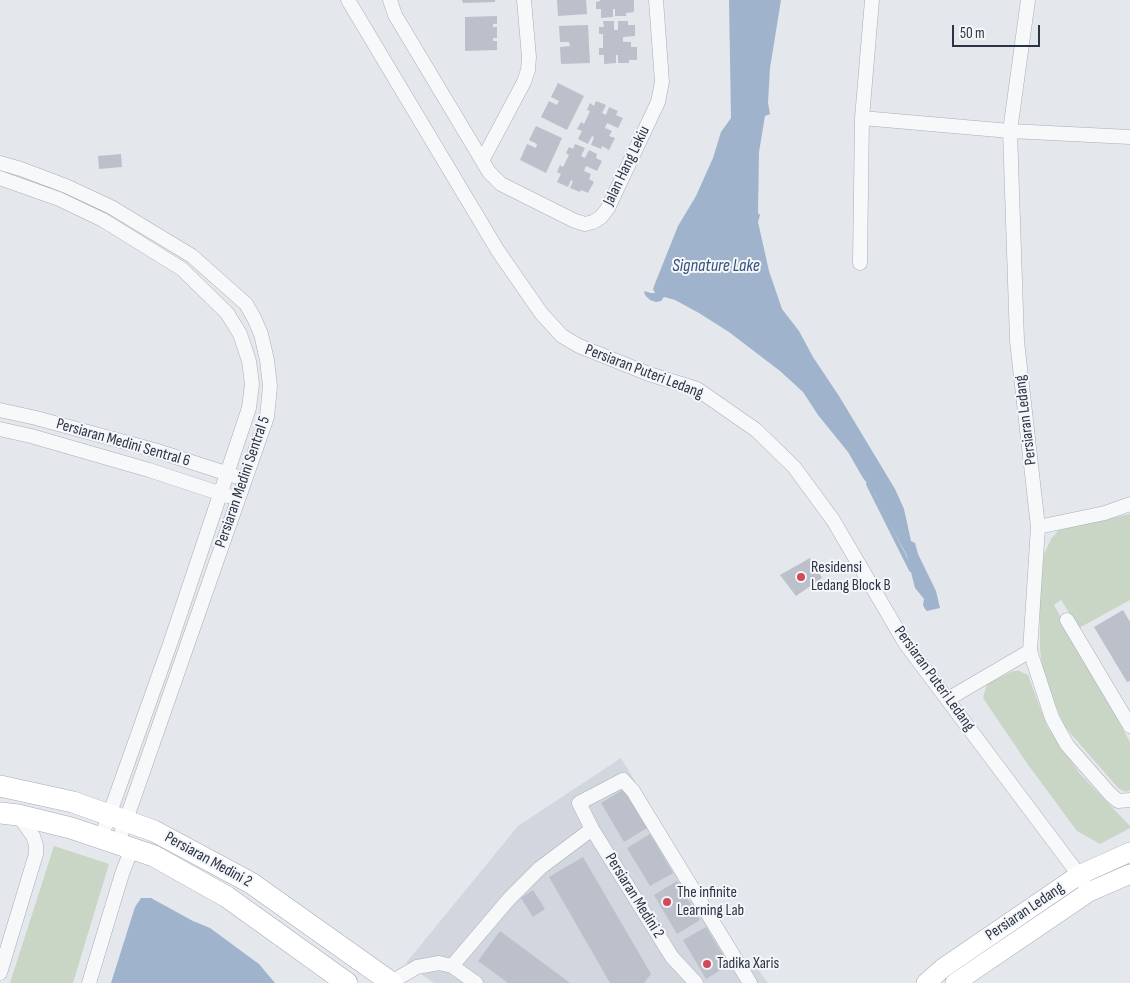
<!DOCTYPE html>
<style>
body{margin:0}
#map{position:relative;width:1130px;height:983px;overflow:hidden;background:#e4e7ec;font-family:"Sofia Sans Condensed",sans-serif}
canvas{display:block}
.scale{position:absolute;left:952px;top:25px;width:88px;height:22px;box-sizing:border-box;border:2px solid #2b3445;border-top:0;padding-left:6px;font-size:15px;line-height:18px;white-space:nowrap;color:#2b3445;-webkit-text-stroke:4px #f4f6f9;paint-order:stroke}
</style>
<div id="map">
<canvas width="1130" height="983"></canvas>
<div class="scale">50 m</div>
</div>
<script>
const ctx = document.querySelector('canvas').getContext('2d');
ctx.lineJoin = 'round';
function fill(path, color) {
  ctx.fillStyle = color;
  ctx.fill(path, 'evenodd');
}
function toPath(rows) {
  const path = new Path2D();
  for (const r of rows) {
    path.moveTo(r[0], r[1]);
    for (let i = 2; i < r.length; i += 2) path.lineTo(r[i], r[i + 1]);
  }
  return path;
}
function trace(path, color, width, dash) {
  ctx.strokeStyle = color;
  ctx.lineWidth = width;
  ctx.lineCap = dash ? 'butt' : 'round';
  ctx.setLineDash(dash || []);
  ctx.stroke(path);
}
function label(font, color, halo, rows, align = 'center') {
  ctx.font = font + ' "Sofia Sans Condensed",sans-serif';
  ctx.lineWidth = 4;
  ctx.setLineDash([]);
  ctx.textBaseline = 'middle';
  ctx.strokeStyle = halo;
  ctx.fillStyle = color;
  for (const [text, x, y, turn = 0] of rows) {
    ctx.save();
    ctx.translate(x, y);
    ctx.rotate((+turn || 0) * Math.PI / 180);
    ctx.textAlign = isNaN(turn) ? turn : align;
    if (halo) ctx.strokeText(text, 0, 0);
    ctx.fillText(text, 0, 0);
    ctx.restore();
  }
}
fill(toPath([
 [621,758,744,960,756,967,768,983,434,983,406,963,518,826]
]), '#d2d6de');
fill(toPath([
 [1130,514,1130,600,1079,628,1061,600,1054,605,1130,742,1130,790,1126,792,1119,789,1065,727,1043,677,1040,648,1040,595,1044,554,1051,539,1059,530],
 [1013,671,1019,671,1028,675,1047,726,1080,774,1130,826,1130,828,1100,844,1077,831,1029,766,983,698,987,684],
 [54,846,109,864,73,983,10,983]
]), '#c9d6c5');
fill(toPath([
 [729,0,781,0,770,68,768,103,770,114,765,116,759,152,758,213,760,215,758,222,769,271,782,309,799,331,813,357,839,396,895,489,904,509,911,541,915,543,918,554,936,591,940,608,927,611,925,609,923,605,924,599,915,588,907,556,882,509,875,493,863,478,848,452,818,415,803,392,780,371,729,332,699,313,675,300,664,297,661,301,656,302,650,300,645,295,644,291,651,293,655,293,653,289,656,281,678,226,696,196,713,158,721,132,731,118],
 [141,898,151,898,193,921,210,928,259,964,275,983,111,983,135,907]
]), '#9fb4cc');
trace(toPath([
 [868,484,911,570]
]), '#9fb4cc', 4);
fill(toPath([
 [462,0,495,0,495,2,463,3],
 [557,0,586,0,587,14,558,16],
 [600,0,634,0,634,12,626,13,626,16,615,16,615,9,613,9,613,17,601,18,601,9,596,9,596,2,600,1],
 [497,16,497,24,493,24,493,27,497,27,497,38,493,38,493,41,497,41,497,50,465,51,465,17],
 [603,21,614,21,614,30,618,30,618,21,628,21,628,25,635,25,635,36,623,37,623,42,631,42,631,47,637,47,637,60,629,60,629,63,618,63,618,55,616,55,616,63,604,64,604,55,599,55,599,48,603,48,603,34,599,34,599,27,604,27],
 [588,25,590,63,561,64,560,47,570,46,569,42,560,42,559,26],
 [558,83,584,96,567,130,541,117,549,101,557,105,559,101,551,97],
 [596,101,606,105,602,113,606,115,609,107,618,111,616,115,623,118,618,128,607,123,605,128,612,131,609,136,615,138,609,150,602,146,601,149,591,145,594,137,592,136,588,144,578,139,582,131,577,129,581,122,584,124,590,111,587,110,590,103,594,106],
 [536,126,562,138,546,173,520,160,527,144,536,148,537,144,529,140],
 [575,144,585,148,581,156,585,158,589,150,597,154,596,158,602,161,597,171,586,166,584,171,591,174,589,179,594,182,588,193,581,190,580,192,570,188,573,181,571,180,568,187,557,182,561,174,557,172,560,165,563,167,569,155,566,153,569,147,573,149],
 [121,154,122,167,99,169,98,156],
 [810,558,822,578,796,596,780,575],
 [1123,610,1130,622,1130,681,1127,682,1094,627],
 [624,789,647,828,624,842,601,803],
 [650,834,673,873,650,886,627,848],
 [583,857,651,974,644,983,610,983,549,877],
 [677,881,700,920,677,934,654,895],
 [533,890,545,909,533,917,521,898],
 [706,927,729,965,706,979,683,940],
 [500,931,519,945,570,983,508,983,488,968,478,961]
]), '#bbc0ca');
const street = toPath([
 [348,0,498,251,541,313,562,336,579,346,649,374,697,389,756,430,794,467,833,520,905,643,1079,875,1089,892],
 [390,0,395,15,489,172,501,184,575,221,585,224,593,222,601,217,608,208,658,102,662,82,656,0],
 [1028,0,1010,131,1017,341,1038,527,1030,651,1052,718,1067,745,1110,794,1118,801,1130,800],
 [862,118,1010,131,1130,137],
 [483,159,524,82,528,70,529,57,524,0],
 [0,163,21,169,66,186,111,207,192,256,246,304,254,318,261,334,267,360,270,386,267,417,118,843],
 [0,178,59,199,103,220,182,269,227,313,240,334,249,361,252,384,249,408,170,644,101,838],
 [860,263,862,118,872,0],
 [0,410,36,418,154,450,235,476],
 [0,429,31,436,149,470,228,496],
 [1038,527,1105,513,1130,504],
 [1067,620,1130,726],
 [948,699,1030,651],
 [452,966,509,899,540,868,592,829],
 [0,973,36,854,36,845,33,836,18,815],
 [391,982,417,967,439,963,452,966,476,983],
 [89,983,122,874,132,848],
 [696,983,672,957,592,829,579,803,623,780,633,791,750,983]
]);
const secondary = toPath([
 [926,983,943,968,1079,875,1130,852],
 [955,983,1089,892,1130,874]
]);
const primary = toPath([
 [0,786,73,802,154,831,251,883,392,983],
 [0,813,18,815,71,828,154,856,227,897,347,983]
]);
trace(street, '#a9aeb7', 15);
trace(secondary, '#a9aeb7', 20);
trace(primary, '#a3abb8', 22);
trace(street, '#f7f8fa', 14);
trace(secondary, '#fff', 19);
trace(primary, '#fff', 21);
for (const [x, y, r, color] of [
 [801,577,5,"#d1495b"],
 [667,902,5,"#d1495b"],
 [707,964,5,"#d1495b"]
]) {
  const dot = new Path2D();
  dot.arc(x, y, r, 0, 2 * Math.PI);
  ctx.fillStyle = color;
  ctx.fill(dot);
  trace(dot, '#f4f6f9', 2);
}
label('16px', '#2b3445', '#f4f6f9', [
 ["Jalan Hang Lekiu",627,166,-64],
 ["Persiaran Puteri Ledang",644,372,21],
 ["Persiaran Ledang",1026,420,-97],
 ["Persiaran Medini Sentral 6",123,443,16],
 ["Persiaran Medini Sentral 5",243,482,-71],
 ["Persiaran Puteri Ledang",934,679,54],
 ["Persiaran Medini 2",208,860,29],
 ["Persiaran Medini 2",634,896,58],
 ["Persiaran Ledang",1025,912,-34]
]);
label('16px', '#2b3445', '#f4f6f9', [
 ["Residensi",811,568],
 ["Ledang Block B",811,586],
 ["The infinite",677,893],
 ["Learning Lab",677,911],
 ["Tadika Xaris",717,964]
], 'left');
label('italic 18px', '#34527a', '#f4f6f9', [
 ["Signature Lake",716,266]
]);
</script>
